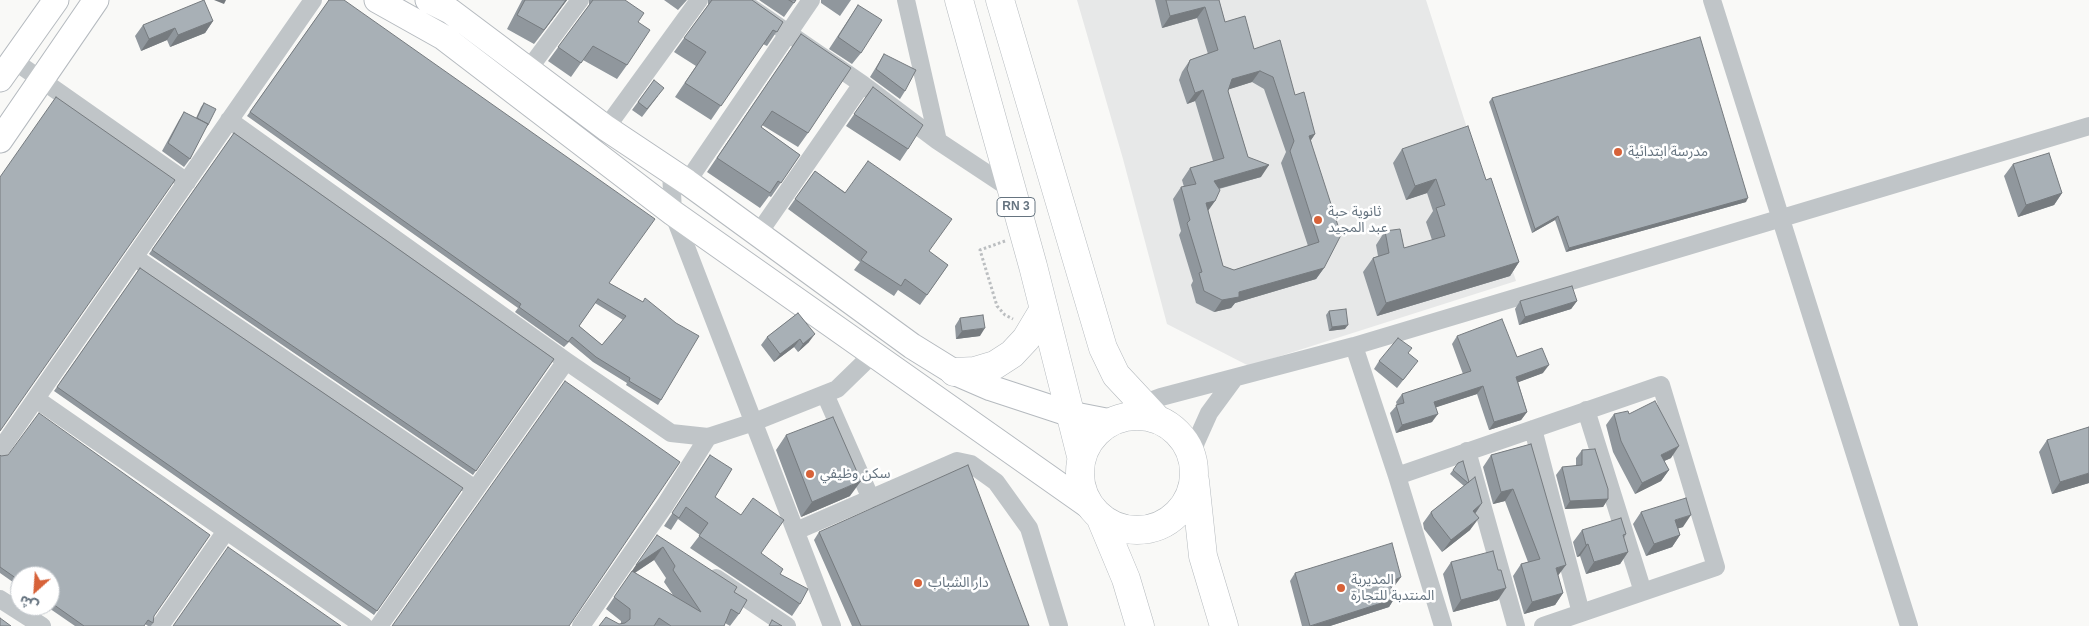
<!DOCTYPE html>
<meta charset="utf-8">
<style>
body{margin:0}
#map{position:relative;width:2089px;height:626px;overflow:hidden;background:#f9f9f7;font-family:Arial,"Noto Sans Arabic",sans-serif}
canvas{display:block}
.north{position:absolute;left:10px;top:566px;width:50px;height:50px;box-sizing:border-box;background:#fff;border:1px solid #c2c7cc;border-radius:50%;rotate:206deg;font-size:14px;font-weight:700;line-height:20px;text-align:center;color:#667480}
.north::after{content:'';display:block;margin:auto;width:18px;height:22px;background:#d76239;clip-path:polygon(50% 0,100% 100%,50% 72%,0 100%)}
</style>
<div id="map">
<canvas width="2089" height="626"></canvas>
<div class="north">ش</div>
</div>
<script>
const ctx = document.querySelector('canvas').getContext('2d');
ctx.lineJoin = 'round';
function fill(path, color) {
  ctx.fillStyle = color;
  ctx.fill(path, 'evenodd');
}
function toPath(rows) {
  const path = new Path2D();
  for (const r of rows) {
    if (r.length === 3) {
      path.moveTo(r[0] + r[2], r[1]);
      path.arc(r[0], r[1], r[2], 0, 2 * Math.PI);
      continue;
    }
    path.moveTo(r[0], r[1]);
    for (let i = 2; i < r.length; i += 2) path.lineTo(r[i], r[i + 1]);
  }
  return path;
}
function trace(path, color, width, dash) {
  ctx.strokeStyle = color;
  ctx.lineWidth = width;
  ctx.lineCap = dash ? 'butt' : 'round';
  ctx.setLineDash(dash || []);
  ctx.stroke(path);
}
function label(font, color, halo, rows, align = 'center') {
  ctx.font = font + ' Arial,"Noto Sans Arabic",sans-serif';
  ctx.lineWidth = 5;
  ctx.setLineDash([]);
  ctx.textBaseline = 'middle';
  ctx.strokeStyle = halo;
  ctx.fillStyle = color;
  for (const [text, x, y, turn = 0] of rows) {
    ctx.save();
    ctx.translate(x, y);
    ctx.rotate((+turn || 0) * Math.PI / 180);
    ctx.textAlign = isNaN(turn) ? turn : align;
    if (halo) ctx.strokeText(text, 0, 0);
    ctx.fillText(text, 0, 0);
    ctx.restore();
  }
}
fill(toPath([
 [1077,0,1426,0,1516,281,1249,366,1167,324,1123,159]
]), '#e7e8e8');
const secondary = toPath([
 [377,0,443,37,673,213,1089,506],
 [428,0,450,11,606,128,687,182,912,346,954,372,991,388,1070,414,1111,422],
 [0,79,56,0],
 [0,140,96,0]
]);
const primary = toPath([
 [959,0,1033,266,1081,456],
 [1000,0,1103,348,1116,375,1157,419],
 [954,372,975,371,995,365,1012,354,1026,339,1044,309],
 [1137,473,57],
 [1195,481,1203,556,1224,626],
 [1101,519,1126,579,1140,626]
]);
trace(secondary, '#b5babf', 27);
trace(primary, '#b4b9bd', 29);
trace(toPath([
 [1005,241,980,250,997,306,1005,315,1013,319]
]), '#bbbec0', 3, [2.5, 2.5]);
trace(toPath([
 [740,0,862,84,938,141],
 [906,0,938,141,1012,190],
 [1712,0,1909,626],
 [13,60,187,182],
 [528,70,580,0],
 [229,120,566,361,671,433,708,437,754,422,837,389,874,353],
 [606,128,699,0],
 [671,171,673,213,832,626],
 [687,182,811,0],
 [758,234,862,84],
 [134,257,475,489],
 [1354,346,1397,476,1443,626],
 [825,394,871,499],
 [36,399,364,626],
 [1586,410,1643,592],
 [1115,419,1142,404,1161,397,1354,346,2089,126],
 [1533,429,1581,613],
 [0,450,313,0],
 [1467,451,1516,626],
 [1192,456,1196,442,1209,413,1234,379],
 [1397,476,1661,385,1716,567,1543,626],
 [796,531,957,461,971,464,996,482,1029,528,1059,626],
 [716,578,787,626],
 [0,599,42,626],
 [160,626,226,531],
 [379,626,566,361],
 [581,626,665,505,708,437]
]), '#c0c5c8', 18);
trace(secondary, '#fff', 25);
trace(primary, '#fff', 28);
fill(toPath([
 [329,0,609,283,643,302,661,400,658,405,626,385,627,383,593,362,569,342,564,347,515,312,518,308,247,116],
 [595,303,623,320,602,345,579,326],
 [522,0,567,0,534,44,507,29],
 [589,0,625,0,638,22,627,65,617,79,583,60,571,77,548,61,589,5],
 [664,0,687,0,678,10],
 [708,0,752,0,783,22,767,46,763,44,711,120,675,97,696,66,674,52,708,5],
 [759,0,796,0,784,17],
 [821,0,851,0,840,16,821,3],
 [1155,0,1219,0,1225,22,1254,49,1295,95,1315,134,1311,140,1324,268,1316,279,1235,303,1231,308,1214,312,1196,303,1191,285,1193,281,1179,235,1181,231,1173,199,1181,187,1184,187,1182,180,1190,168,1213,161,1195,101,1187,104,1179,80,1182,72,1190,60,1208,54,1197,18,1162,28],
 [1252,82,1264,89,1286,152,1281,163,1308,246,1234,270,1223,266,1208,211,1215,201,1219,189,1261,177,1248,157,1228,91,1229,89],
 [858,5,861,53,852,64,829,49],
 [213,21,205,33,170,47,167,40,141,51,135,36,143,25],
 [801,34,808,133,798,147,762,125,761,127,800,155,771,197,769,196,760,208,707,172],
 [884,54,905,91,900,99,870,77],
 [654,80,658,96,642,117,632,110],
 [873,87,908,149,900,161,846,126],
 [1492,98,1746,202,1566,252,1555,220,1532,233,1489,102],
 [204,103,208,125,205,129,190,159,184,167,162,151,179,120,184,112,196,118,201,107],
 [234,133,554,359,473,475,149,254],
 [1402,149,1486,180,1519,262,1510,276,1377,316,1363,272,1373,258,1378,256,1376,245,1385,231,1404,248,1432,240,1426,222,1433,211,1427,193,1406,200,1393,163],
 [2013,164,2062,193,2054,205,2018,217,2004,176],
 [815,171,948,265,920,305,898,290,894,296,854,270,860,262,788,209],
 [140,268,463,488,374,615,54,391],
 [1520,301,1577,301,1571,309,1519,325,1515,309],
 [1329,311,1345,329,1329,331,1326,315],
 [798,313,809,342,798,352,794,347,774,362,761,345,767,337],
 [960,318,980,336,956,339,955,326],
 [1457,336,1517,357,1543,373,1518,382,1527,412,1521,420,1489,430,1477,394,1436,407,1432,422,1396,433,1390,413,1397,405,1396,402,1402,394,1463,374,1452,344],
 [1408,354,1412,369,1397,388,1374,369,1379,361],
 [1614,414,1629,414,1671,458,1664,461,1669,470,1661,481,1635,494,1613,452,1606,425],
 [786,435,850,496,801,517,776,450],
 [2047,440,2089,483,2052,494,2039,452],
 [1531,444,1558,576,1563,593,1555,605,1524,614,1513,576,1521,564,1528,562,1505,501,1493,504,1483,467,1491,455],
 [1582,450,1608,499,1603,507,1565,509,1556,475,1562,467,1576,466,1576,458],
 [0,455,154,616,153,623,151,626,148,626,145,624,144,626,75,626,46,606,50,606,50,576,20,576,20,587,0,573],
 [710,455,715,497,761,553,780,574,800,604,792,616,690,548,700,535,678,519,671,530,664,526],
 [1453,470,1469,482,1482,503,1475,514,1470,530,1442,552,1424,529,1423,523,1431,512,1464,486,1450,474],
 [1641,512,1683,527,1678,528,1680,535,1672,547,1646,556,1633,524],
 [1582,530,1626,534,1624,538,1628,552,1620,564,1586,574,1580,556,1577,557,1573,542],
 [819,532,1029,626,852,626,814,540],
 [657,535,734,592,739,614,730,626,725,623,724,626,599,626,621,624,621,621,606,609],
 [654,560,666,578,664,582,673,595,635,573],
 [1451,562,1498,600,1453,612,1443,574],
 [1295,573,1401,577,1395,585,1391,587,1394,599,1389,607,1330,626,1302,626,1290,581]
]), '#90979d');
fill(toPath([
 [214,0,226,0,224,4],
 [566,0,567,0,534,44,544,30],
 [1205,7,1197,18,1162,28,1170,16],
 [213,21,205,33,170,47,178,35],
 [175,28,167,40,141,51,149,39],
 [1260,71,1252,82,1224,91,1232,79],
 [1203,90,1195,101,1187,104,1195,93],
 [1315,134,1307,146,1309,136],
 [1269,165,1261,177,1206,192,1214,181],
 [1436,179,1427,193,1406,200,1415,186],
 [2062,193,2054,205,2018,217,2026,205],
 [1748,198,1746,202,1566,252,1569,248],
 [1215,201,1206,213,1206,203],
 [1558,216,1555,220,1532,233,1535,229],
 [1519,262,1510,276,1377,316,1386,303],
 [1324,268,1316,279,1235,303,1231,308,1214,312,1222,300,1239,292],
 [1577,301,1571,309,1519,325,1525,317],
 [1348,325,1345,329,1329,331,1332,327],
 [985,328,980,336,956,339,962,331],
 [815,334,809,342,798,352,803,344],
 [800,339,794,347,774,362,780,354],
 [1549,365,1543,373,1511,385,1516,377],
 [1483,386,1477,394,1428,410,1434,402],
 [1527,412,1521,420,1489,430,1494,422],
 [1438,414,1432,422,1396,433,1402,425],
 [1679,446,1671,458,1653,466,1661,455],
 [1669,470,1661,481,1635,494,1642,483],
 [2089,473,2089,483,2052,494,2060,482],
 [861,481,850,496,801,517,812,502],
 [1513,489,1505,501,1493,504,1501,492],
 [1608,499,1603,507,1565,509,1570,501],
 [1482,503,1474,515,1473,511],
 [1691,515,1683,527,1667,532,1675,520],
 [1479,518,1470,530,1442,552,1451,540],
 [1680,535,1672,547,1646,556,1654,544],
 [1588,544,1580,556,1577,557,1586,545],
 [663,547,654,560,628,577,636,565],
 [1628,552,1620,564,1586,574,1594,562],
 [1566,565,1557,577,1556,568],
 [1401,577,1395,585,1385,590,1390,582],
 [1506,588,1498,600,1453,612,1461,600],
 [1563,593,1555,605,1524,614,1532,602],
 [1394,599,1389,607,1330,626,1311,626]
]), '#767b7f');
const building = toPath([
 [204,0,213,21,178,35,175,28,149,39,143,25,204,0],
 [329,0,344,0,655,219,609,283,643,302,645,298,676,323,699,336,661,400,629,381,630,378,596,357,572,337,568,342,519,307,521,304,250,112,329,0],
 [598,299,626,316,602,345,579,326,598,299],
 [525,0,566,0,544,30,517,15,525,0],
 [593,0,625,0,644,13,638,22,650,30,627,65,593,46,581,63,558,47,593,0],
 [712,0,752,0,783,22,777,32,773,30,721,106,685,83,706,52,684,38,712,0],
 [789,0,796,0,794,3,789,0],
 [1166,0,1219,0,1225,22,1245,16,1254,49,1280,40,1295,95,1304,92,1315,134,1309,136,1341,235,1324,268,1239,292,1239,297,1222,300,1204,291,1199,273,1202,272,1187,223,1190,220,1181,187,1196,184,1190,168,1224,158,1203,90,1195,93,1187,69,1190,60,1218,50,1205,7,1170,16,1166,0],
 [1260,71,1273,77,1294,141,1290,151,1319,242,1234,270,1223,266,1206,203,1215,201,1220,190,1214,181,1269,165,1248,157,1228,91,1232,79,1260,71],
 [858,5,882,20,861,53,838,37,858,5],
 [801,34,851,68,808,133,772,111,761,127,800,155,781,183,778,181,770,193,717,158,801,34],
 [1700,37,1748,198,1569,248,1558,216,1535,229,1492,98,1700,37],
 [884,54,916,70,905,91,876,69,884,54],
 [654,80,664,88,647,109,638,102,654,80],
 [873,87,923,125,908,149,854,114,873,87],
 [56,97,175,180,0,431,0,177,56,97],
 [204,103,216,109,208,125,207,125,208,124,197,118,204,103],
 [184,112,208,124,190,159,168,143,184,112],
 [1468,126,1486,180,1491,178,1519,262,1386,303,1373,258,1389,253,1385,231,1400,229,1404,248,1445,236,1436,208,1445,205,1436,179,1415,186,1402,149,1468,126],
 [234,133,554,359,476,471,152,250,234,133],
 [2049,153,2062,193,2026,205,2013,164,2049,153],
 [868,161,952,219,929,251,948,265,927,295,905,279,901,286,861,260,867,252,795,199,815,171,845,193,868,161],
 [140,268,463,488,377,611,57,387,140,268],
 [1572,286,1577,301,1525,317,1520,301,1572,286],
 [1346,309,1348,325,1332,327,1329,311,1346,309],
 [798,313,815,334,803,344,800,339,780,354,767,337,798,313],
 [983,315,985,328,962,331,960,318,983,315],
 [1502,319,1517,357,1542,348,1549,365,1516,377,1527,412,1494,422,1483,386,1434,402,1438,414,1402,425,1396,405,1404,403,1402,394,1471,371,1457,336,1502,319],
 [1398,338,1412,348,1408,353,1418,361,1403,380,1379,361,1398,338],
 [565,381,680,462,569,626,392,626,565,381],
 [1655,401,1679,446,1661,455,1669,470,1642,483,1621,441,1614,414,1628,411,1629,414,1655,401],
 [39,413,210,535,154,616,153,623,148,620,144,626,84,626,50,602,50,576,20,576,20,581,0,567,0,455,1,456,8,455,39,413],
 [833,417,861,481,812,502,786,435,833,417],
 [2089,427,2089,473,2060,482,2047,440,2089,427],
 [1531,444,1566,565,1556,568,1563,593,1532,602,1521,564,1540,559,1513,489,1501,492,1491,455,1531,444],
 [1595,449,1608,489,1608,499,1570,501,1562,467,1582,465,1582,450,1595,449],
 [710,455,732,469,715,497,741,515,753,498,784,520,761,553,783,569,780,574,808,589,800,604,699,536,708,523,686,507,679,518,672,513,710,455],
 [1463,461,1469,482,1468,483,1453,470,1458,463,1463,461],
 [968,465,1029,626,861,626,819,532,968,465],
 [1475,477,1482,503,1473,511,1479,518,1451,540,1433,517,1431,512,1475,477],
 [1686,498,1691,515,1675,520,1680,535,1654,544,1641,512,1686,498],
 [1621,518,1626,534,1623,535,1628,552,1594,562,1588,544,1586,545,1582,530,1621,518],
 [657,535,737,587,734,592,747,600,739,614,731,609,724,626,671,626,659,618,654,626,599,626,606,617,619,624,625,623,630,619,630,609,614,597,632,571,701,612,673,570,675,566,663,547,636,565,657,535],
 [1392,543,1401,577,1390,582,1394,599,1310,626,1295,573,1392,543],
 [228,547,341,626,173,626,228,547],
 [1493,551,1498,570,1501,570,1506,588,1461,600,1451,562,1493,551],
 [0,618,11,626,0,626,0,618],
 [772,620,782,626,769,626,772,620]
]);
fill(building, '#a8b0b6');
trace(building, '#767b7f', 1);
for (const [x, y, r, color] of [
 [1618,152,5,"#d76239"],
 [1318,220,5,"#d76239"],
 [810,474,5,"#d76239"],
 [918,583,5,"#d76239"],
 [1341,588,5,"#d76239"]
]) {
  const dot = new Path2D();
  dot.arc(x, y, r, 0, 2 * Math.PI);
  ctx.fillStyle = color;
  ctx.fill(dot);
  trace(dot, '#fff', 2);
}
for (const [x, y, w] of [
 [1016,207,38]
]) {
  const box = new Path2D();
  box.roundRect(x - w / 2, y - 9.5, w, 19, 4);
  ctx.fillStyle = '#fff';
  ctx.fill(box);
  trace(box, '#667480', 1);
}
label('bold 12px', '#667480', null, [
 ["RN 3",1016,207]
]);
label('14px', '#667480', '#fff', [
 ["مدرسة ابتدائية",1628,152],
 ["ثانوية حبة",1328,212],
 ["عبد المجيد",1328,228],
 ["سكن وظيفي",820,474],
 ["المديرية",1351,580],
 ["المنتدبة للتجارة",1351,596],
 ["دار الشباب",928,583]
], 'left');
</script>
